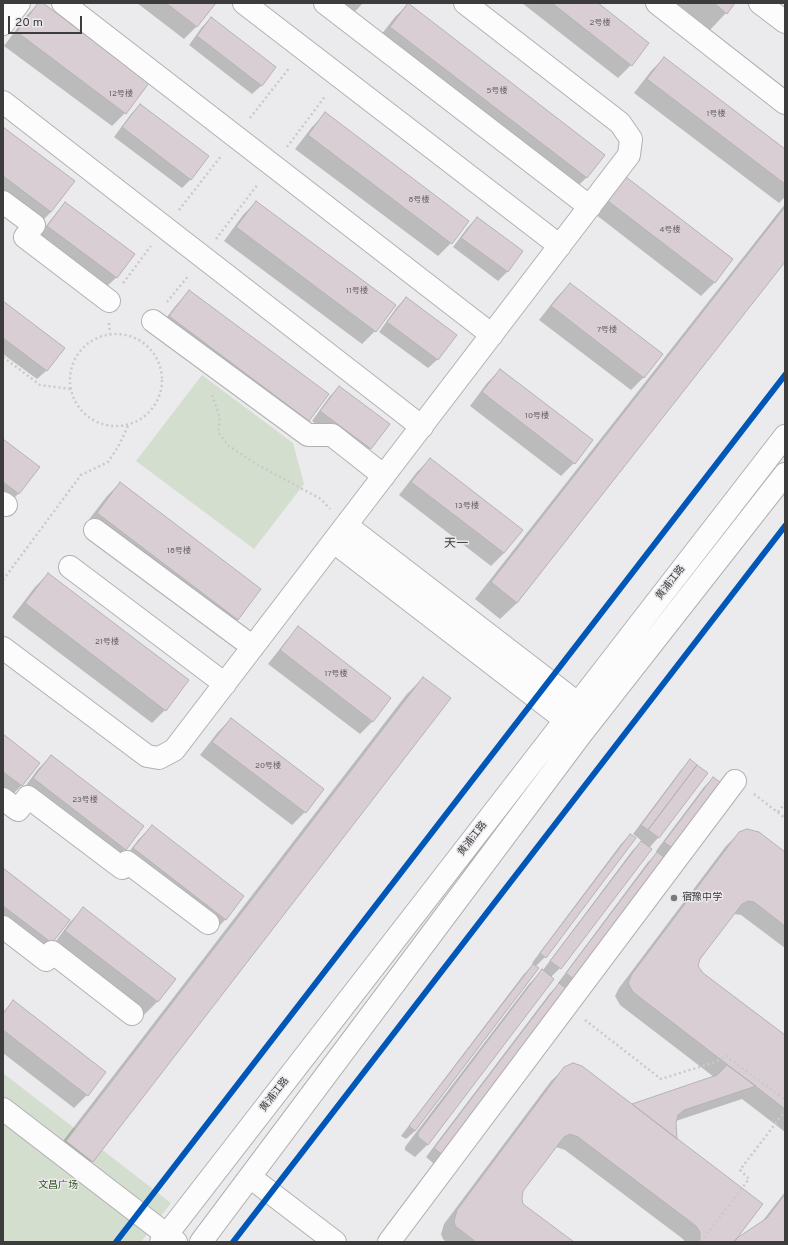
<!DOCTYPE html>
<meta charset="utf-8">
<style>
body{margin:0}
#map{position:relative;width:788px;height:1245px;overflow:hidden;background:#ebeaec;font-family:Overpass,sans-serif}
canvas{display:block}
.frame{position:absolute;inset:0;border:4px solid #3d3c3d;pointer-events:none}
.scale{position:absolute;left:8px;top:16px;width:74px;height:18px;box-sizing:border-box;border:2px solid #3d3c3d;border-top:0;padding-left:5px;font-size:12px;line-height:14px;white-space:nowrap;color:#3d3c3d;-webkit-text-stroke:3px #ebe9ed;paint-order:stroke}
</style>
<div id="map">
<canvas width="788" height="1245"></canvas>
<div class="frame"></div>
<div class="scale">20 m</div>
</div>
<script>
const ctx = document.querySelector('canvas').getContext('2d');
ctx.lineJoin = 'round';
function fill(path, color) {
  ctx.fillStyle = color;
  ctx.fill(path, 'evenodd');
}
function toPath(rows) {
  const path = new Path2D();
  for (const r of rows) {
    if (r.length === 3) {
      path.moveTo(r[0] + r[2], r[1]);
      path.arc(r[0], r[1], r[2], 0, 2 * Math.PI);
      continue;
    }
    path.moveTo(r[0], r[1]);
    for (let i = 2; i < r.length; i += 2) path.lineTo(r[i], r[i + 1]);
  }
  return path;
}
function trace(path, color, width, dash) {
  ctx.strokeStyle = color;
  ctx.lineWidth = width;
  ctx.lineCap = dash ? 'butt' : 'round';
  ctx.setLineDash(dash || []);
  ctx.stroke(path);
}
function label(font, color, halo, rows, align = 'center') {
  ctx.font = font + ' Overpass,"Noto Sans SC",sans-serif';
  ctx.lineWidth = 3;
  ctx.setLineDash([]);
  ctx.textBaseline = 'middle';
  ctx.strokeStyle = halo;
  ctx.fillStyle = color;
  for (const [text, x, y, turn = 0] of rows) {
    ctx.save();
    ctx.translate(x, y);
    ctx.rotate((+turn || 0) * Math.PI / 180);
    ctx.textAlign = isNaN(turn) ? turn : align;
    if (halo) ctx.strokeText(text, 0, 0);
    ctx.fillText(text, 0, 0);
    ctx.restore();
  }
}
fill(toPath([
 [202,375,293,443,304,484,254,549,136,461],
 [3,1073,171,1203,141,1242,3,1242]
]), '#d4decf');
fill(toPath([
 [39,3,41,3,125,113,112,126,4,46,27,15],
 [137,3,214,3,197,26,184,39],
 [323,3,363,3,346,21],
 [522,3,596,3,648,44,631,65,618,78],
 [676,3,734,3,726,13,710,30],
 [408,4,604,155,586,178,573,191,377,40,395,17],
 [211,18,275,67,261,86,252,94,189,45,202,27],
 [664,58,785,151,785,197,779,203,634,93,651,71],
 [140,105,191,179,182,188,114,137,131,114],
 [325,114,451,243,438,256,295,149,312,127],
 [3,128,51,212,38,225,3,199],
 [626,178,732,260,714,283,701,296,595,214,613,191],
 [256,202,394,305,375,331,362,344,224,241,243,215],
 [65,203,134,254,116,278,107,286,39,235,57,212],
 [785,204,785,260,517,603,500,619,475,599],
 [477,218,522,251,507,272,498,281,453,247,468,227],
 [570,284,644,377,631,390,539,320,557,297],
 [190,291,308,420,295,433,157,330,177,304],
 [406,298,455,335,437,360,428,368,379,332,397,307],
 [3,302,63,348,46,371,37,379,3,354],
 [500,370,574,463,561,476,470,406,487,383],
 [339,387,370,448,361,457,312,421,330,396],
 [3,440,38,467,18,494,5,507,3,505],
 [430,459,504,553,491,566,399,495,417,472],
 [120,483,238,619,225,632,84,526,107,496],
 [48,574,165,710,152,723,12,617,35,587],
 [298,628,373,721,360,734,268,664,286,641],
 [423,678,92,1161,75,1178,50,1158,406,695],
 [231,719,322,790,305,812,292,825,200,755,218,732],
 [3,736,39,763,21,786,8,799,3,795],
 [51,756,125,849,112,862,21,792,38,769],
 [690,761,707,774,658,838,649,848,560,968,551,977,428,1144,415,1157,405,1150,405,1147,529,984,543,970,632,851,642,841,633,834,681,770],
 [713,778,722,785,434,1164,426,1157,550,993,559,984,558,983,648,862,658,853,656,851,704,787],
 [152,826,226,919,213,932,121,862,139,839],
 [739,833,785,853,785,948,741,915,734,914,699,958,697,966,703,973,785,1036,785,1132,742,1099,676,1121,676,1139,734,1241,761,1223,785,1192,785,1242,685,1242,683,1239,565,1150,556,1147,522,1191,521,1199,522,1204,572,1242,446,1242,443,1239,441,1234,444,1224,551,1081,565,1068,632,1106,714,1077,620,1005,615,996,619,988,726,846],
 [630,835,545,957,535,967,415,1131,406,1139,401,1136,524,974,534,964,532,963,621,844],
 [3,869,69,920,38,955,3,928],
 [83,909,175,979,157,1002,144,1015,53,945,70,922],
 [13,1002,87,1095,74,1108,3,1053,3,1012]
]), '#0003');
const building = toPath([
 [38,3,43,3,149,83,126,114,17,32,38,3],
 [166,3,216,3,197,27,166,3],
 [408,3,605,155,587,178,390,27,408,3],
 [552,3,598,3,649,43,632,66,552,3],
 [714,3,735,3,727,14,714,3],
 [211,17,276,67,262,86,197,36,211,17],
 [664,57,785,149,785,184,647,79,664,57],
 [140,104,209,156,191,180,122,127,140,104],
 [325,112,469,221,452,244,308,135,325,112],
 [3,127,75,181,51,212,3,176,3,127],
 [626,177,733,259,715,283,608,201,626,177],
 [256,201,396,305,376,332,236,227,256,201],
 [65,202,135,254,117,278,47,226,65,202],
 [785,207,785,262,517,603,491,582,785,207],
 [477,217,523,251,508,272,461,238,477,217],
 [570,283,663,354,644,378,551,306,570,283],
 [189,290,329,394,309,421,169,316,189,290],
 [406,297,457,335,438,360,387,322,406,297],
 [3,301,65,348,47,371,3,338,3,301],
 [500,369,593,440,575,464,482,392,500,369],
 [339,386,390,424,371,449,320,411,339,386],
 [3,439,40,467,19,494,3,482,3,439],
 [430,458,523,530,504,553,411,482,430,458],
 [120,482,261,589,238,620,97,513,120,482],
 [48,573,189,680,166,711,25,603,48,573],
 [298,626,391,698,373,722,280,650,298,626],
 [423,677,451,698,93,1162,66,1141,423,677],
 [231,718,324,789,306,813,212,742,231,718],
 [3,734,40,763,22,786,3,772,3,734],
 [51,755,144,826,126,850,33,778,51,755],
 [690,759,697,765,648,830,641,825,690,759],
 [697,765,708,773,659,838,648,830,697,765],
 [713,777,724,785,675,850,664,842,713,777],
 [152,825,244,896,226,920,133,848,152,825],
 [747,829,759,832,785,852,785,926,754,902,748,901,742,904,700,959,698,966,703,973,785,1035,785,1109,633,992,628,983,632,974,739,832,747,829],
 [630,834,636,838,546,958,540,953,630,834],
 [641,841,652,849,561,969,550,961,641,841],
 [657,852,668,860,576,981,566,973,657,852],
 [3,868,70,920,52,943,3,906,3,868],
 [83,907,176,979,158,1002,65,931,83,907],
 [533,964,539,968,415,1131,409,1126,533,964],
 [542,969,554,979,428,1145,418,1137,418,1133,542,969],
 [559,983,569,991,444,1156,434,1148,559,983],
 [13,1000,106,1072,88,1096,3,1030,3,1014,13,1000],
 [573,1063,582,1066,763,1204,734,1242,698,1242,700,1239,700,1232,696,1226,578,1137,570,1134,564,1137,523,1191,522,1199,523,1204,574,1242,476,1242,455,1226,454,1221,457,1210,564,1067,573,1063],
 [727,1065,756,1086,684,1110,678,1115,676,1123,677,1139,632,1104,717,1075,727,1065],
 [785,1194,785,1242,734,1242,737,1238,767,1218,785,1194]
]);
fill(building, '#d8ced4');
trace(building, '#b4b2b4', 1);
const minor = toPath([
 [63,3,492,335],
 [244,3,560,246],
 [325,3,590,207],
 [657,3,785,103],
 [760,3,785,22],
 [3,24,19,3],
 [3,102,422,427],
 [3,202,34,225,25,237,109,301],
 [153,321,308,435,332,435,384,476],
 [3,503,6,505],
 [346,525,589,712],
 [95,530,253,647],
 [334,542,577,729],
 [70,567,225,684],
 [3,648,147,756,159,758,174,750,629,155,631,139,620,123,465,3],
 [3,799,18,810,28,797,122,868,127,862,208,923],
 [3,927,46,960,52,952,132,1014],
 [3,1109,176,1242],
 [250,1177,335,1242],
 [161,1242,785,436],
 [201,1242,582,733,785,474],
 [389,1242,735,781]
]);
trace(minor, '#b1b0b2', 24);
trace(toPath([
 [250,118,290,67],
 [287,147,326,95],
 [179,210,221,156],
 [216,239,258,184],
 [123,283,151,246],
 [167,302,189,275],
 [109,323,110,334],
 [116,380,46],
 [3,357,40,385,71,389],
 [212,395,220,418,218,432,229,446,258,465,321,499,330,509],
 [3,580,81,475,108,462,118,447,128,426],
 [754,794,785,818],
 [778,812,785,803],
 [585,1020,661,1079,715,1062,726,1056,785,1100],
 [701,1242,749,1179,740,1170,785,1111]
]), '#cac9ca', 2.5, [2, 3]);
trace(minor, '#fcfcfc', 22);
trace(toPath([
 [116,1242,785,375],
 [233,1242,785,526]
]), '#0057b8', 6);
for (const [x, y, r, color] of [
 [674,898,4,"#7a797a"]
]) {
  const dot = new Path2D();
  dot.arc(x, y, r, 0, 2 * Math.PI);
  ctx.fillStyle = color;
  ctx.fill(dot);
  trace(dot, '#ebe9ed', 1.5);
}
label('8px', '#646063', null, [
 ["2号楼",600,23],
 ["5号楼",497,91],
 ["12号楼",121,94],
 ["1号楼",716,114],
 ["8号楼",419,200],
 ["4号楼",670,230],
 ["11号楼",357,291],
 ["7号楼",607,330],
 ["10号楼",537,416],
 ["13号楼",467,506],
 ["18号楼",179,551],
 ["21号楼",107,642],
 ["17号楼",336,674],
 ["20号楼",268,766],
 ["23号楼",85,800]
]);
label('10px', '#3d3c3d', '#ebe9ed', [
 ["黄浦江路",671,583,-52],
 ["黄浦江路",473,839,-52],
 ["黄浦江路",275,1095,-52]
]);
label('10px', '#3d3c3d', '#ebe9ed', [
 ["宿豫中学",682,898]
], 'left');
label('10px', '#32561a', '#ebe9ed', [
 ["文昌广场",58,1186]
]);
label('12px', '#3d3c3d', '#ebe9ed', [
 ["天一",456,545]
]);
</script>
